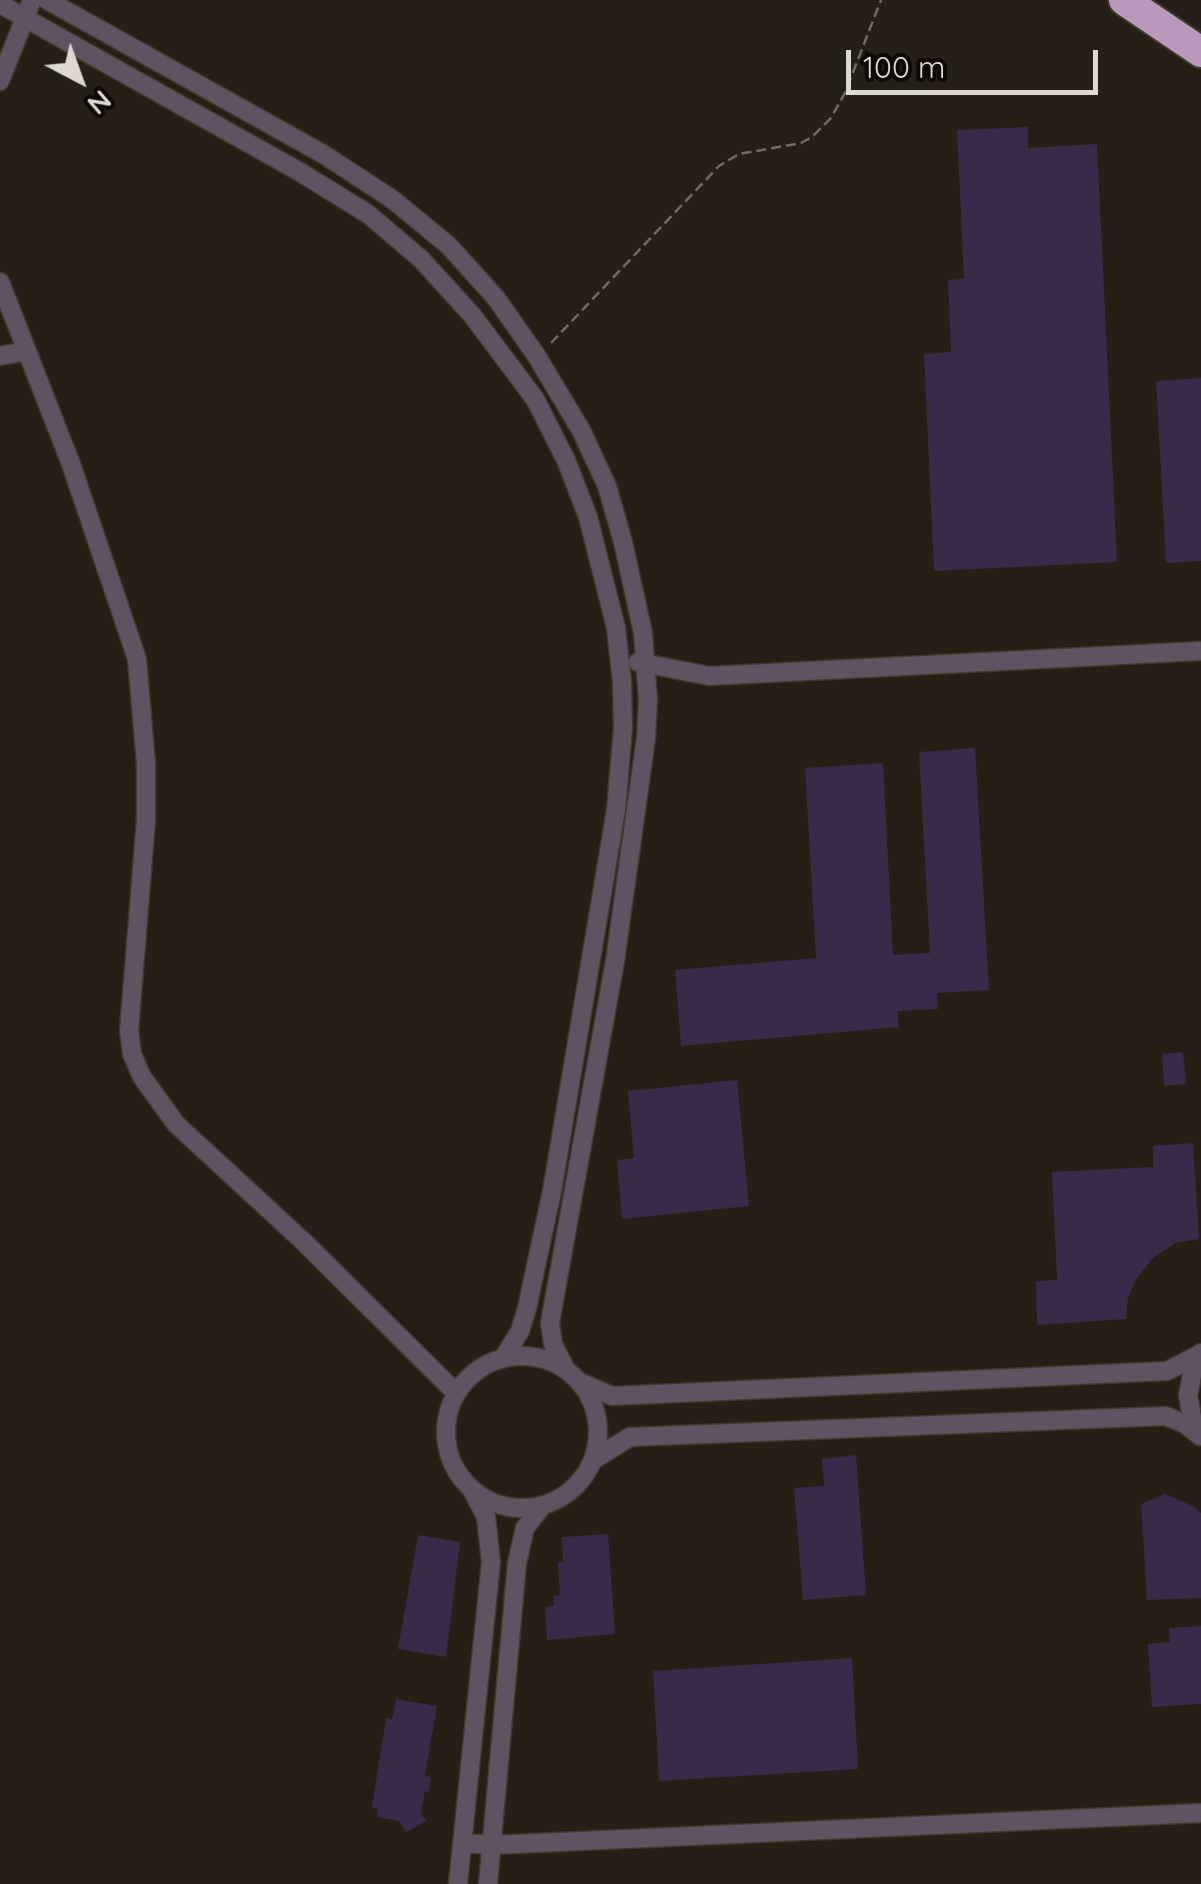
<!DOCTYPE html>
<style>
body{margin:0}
#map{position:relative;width:1201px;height:1884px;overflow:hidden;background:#261f15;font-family:Quicksand,sans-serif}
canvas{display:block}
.north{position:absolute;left:30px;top:30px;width:100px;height:100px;-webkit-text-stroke:8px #0c0906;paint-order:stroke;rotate:139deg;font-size:28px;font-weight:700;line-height:40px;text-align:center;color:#ddd9d2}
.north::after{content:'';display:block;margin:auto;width:35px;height:45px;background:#ddd9d2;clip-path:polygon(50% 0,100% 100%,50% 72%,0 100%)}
.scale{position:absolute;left:846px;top:50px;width:252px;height:45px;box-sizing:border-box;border:5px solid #ddd9d2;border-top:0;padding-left:12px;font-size:30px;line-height:35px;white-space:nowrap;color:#ddd9d2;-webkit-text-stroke:8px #0c0906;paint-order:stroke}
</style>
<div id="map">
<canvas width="1201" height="1884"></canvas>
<div class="north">N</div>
<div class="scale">100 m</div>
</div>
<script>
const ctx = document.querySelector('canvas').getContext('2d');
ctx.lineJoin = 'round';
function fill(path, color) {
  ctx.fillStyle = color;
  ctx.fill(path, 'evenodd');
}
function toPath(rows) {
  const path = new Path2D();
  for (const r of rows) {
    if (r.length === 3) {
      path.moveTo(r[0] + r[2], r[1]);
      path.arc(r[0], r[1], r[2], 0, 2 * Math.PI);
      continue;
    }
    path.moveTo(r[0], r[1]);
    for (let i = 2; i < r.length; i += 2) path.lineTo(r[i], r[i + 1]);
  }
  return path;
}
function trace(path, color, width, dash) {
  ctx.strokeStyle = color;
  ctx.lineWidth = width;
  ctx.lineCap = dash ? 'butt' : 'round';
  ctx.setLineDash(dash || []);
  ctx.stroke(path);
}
fill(toPath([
 [1028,127,1028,148,1097,144,1117,562,934,571,924,354,951,352,948,280,964,279,957,130],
 [1201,378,1201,561,1166,563,1156,381],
 [975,748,989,990,937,993,938,1009,897,1011,899,1027,681,1046,675,970,816,958,805,768,883,763,893,955,930,953,919,752],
 [1183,1052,1186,1084,1164,1086,1162,1054],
 [737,1080,749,1206,622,1219,617,1160,634,1158,628,1091],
 [1193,1143,1199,1239,1175,1243,1153,1258,1137,1278,1128,1297,1126,1319,1037,1325,1036,1281,1057,1280,1052,1172,1153,1167,1153,1146],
 [856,1455,866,1595,803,1600,794,1488,824,1486,822,1459],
 [1165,1494,1195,1507,1201,1513,1201,1598,1147,1600,1141,1504],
 [608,1534,615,1634,547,1640,545,1607,554,1606,553,1596,560,1595,558,1562,563,1562,562,1537],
 [418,1535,460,1542,446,1657,398,1649],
 [1201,1626,1201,1704,1152,1707,1148,1644,1170,1642,1169,1628],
 [852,1658,858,1769,659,1781,653,1671],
 [396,1699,437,1706,425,1776,431,1777,429,1792,425,1791,421,1813,426,1821,406,1832,399,1821,377,1817,378,1809,372,1808,386,1718,392,1719]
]), '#3b294a');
const street = toPath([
 [47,0,323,154,392,199,448,245,496,298,536,355,581,430,607,486,623,542,643,633,648,700,646,738,615,961,550,1323,553,1344,565,1368],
 [0,4,300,172,368,214,421,259,472,315,535,399,566,460,588,517,616,628,622,682,623,728,616,810,552,1191,527,1308,520,1331,504,1357],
 [0,81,32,0],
 [0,282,71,464,137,659,146,764,146,820,129,1031,132,1054,142,1077,176,1124,304,1242,456,1393],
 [0,356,27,351],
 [638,662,709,676,1201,651],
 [522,1432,76],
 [582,1383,612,1396,1167,1371,1200,1354],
 [1199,1433,1192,1418,1188,1395,1193,1370,1201,1353],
 [593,1460,630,1437,1166,1416,1185,1424,1200,1436],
 [463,1843,492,1845,1201,1813],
 [458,1884,491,1562,486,1517,473,1492],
 [488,1884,517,1563,525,1528,542,1506]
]);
const highway = toPath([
 [1124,0,1201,52]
]);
trace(street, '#40392f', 21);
trace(highway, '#40392f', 34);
trace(toPath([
 [551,343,719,166,739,154,801,143,812,137,831,118,845,93,881,0]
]), '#716c63', 2.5, [10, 5]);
trace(street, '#5f5361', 18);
trace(highway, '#b899bc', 30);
</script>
